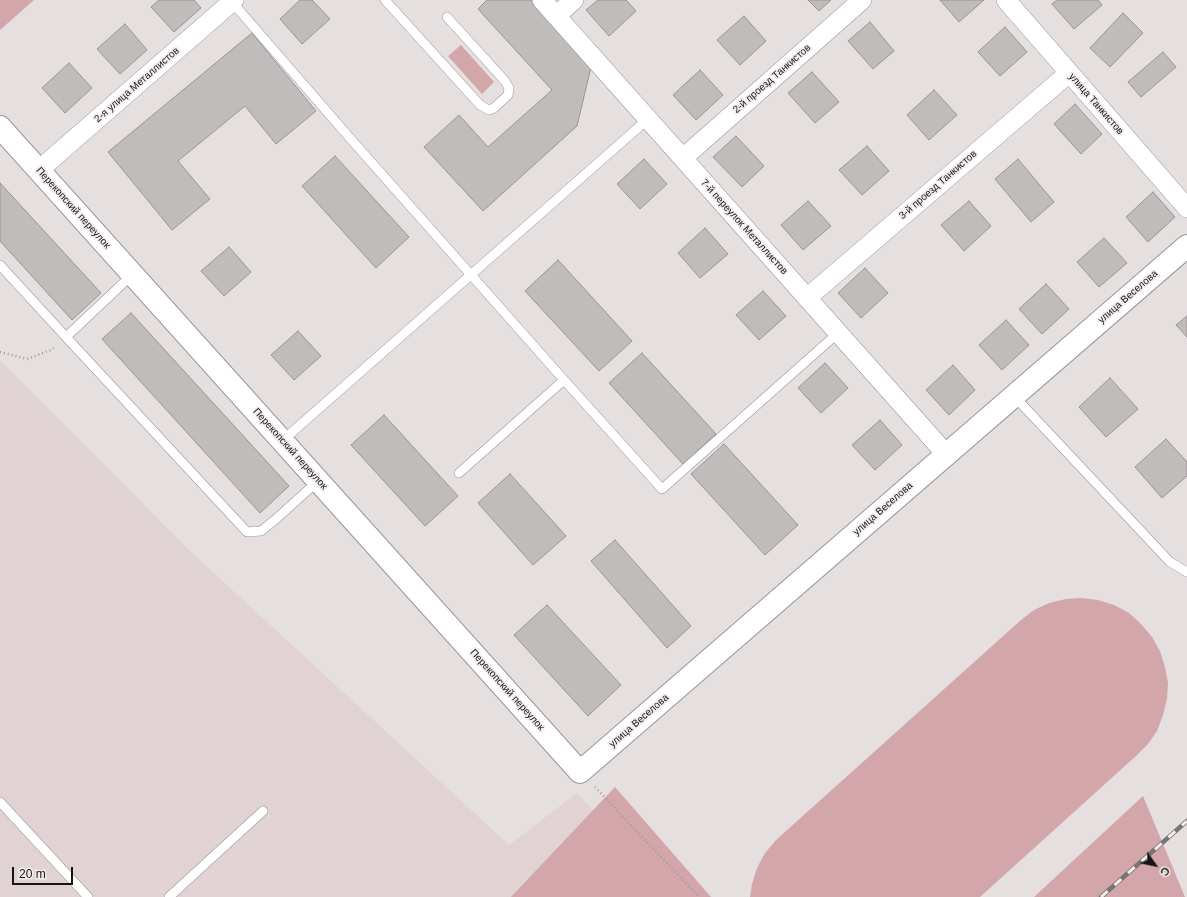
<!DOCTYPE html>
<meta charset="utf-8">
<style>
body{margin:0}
#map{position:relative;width:1187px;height:897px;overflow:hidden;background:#e5dfdf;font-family:Helvetica,sans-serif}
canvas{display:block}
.north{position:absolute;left:1135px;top:845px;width:40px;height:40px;-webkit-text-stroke:3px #f2eced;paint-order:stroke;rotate:123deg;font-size:11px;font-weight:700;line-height:16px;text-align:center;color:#161414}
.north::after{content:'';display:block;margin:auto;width:14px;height:18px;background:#161414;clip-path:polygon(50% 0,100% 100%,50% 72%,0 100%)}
.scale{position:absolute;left:12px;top:867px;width:61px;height:18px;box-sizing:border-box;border:2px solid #161414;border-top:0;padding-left:5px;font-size:12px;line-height:14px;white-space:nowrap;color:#161414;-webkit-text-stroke:3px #f2eced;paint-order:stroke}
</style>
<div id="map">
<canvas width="1187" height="897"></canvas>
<div class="north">С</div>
<div class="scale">20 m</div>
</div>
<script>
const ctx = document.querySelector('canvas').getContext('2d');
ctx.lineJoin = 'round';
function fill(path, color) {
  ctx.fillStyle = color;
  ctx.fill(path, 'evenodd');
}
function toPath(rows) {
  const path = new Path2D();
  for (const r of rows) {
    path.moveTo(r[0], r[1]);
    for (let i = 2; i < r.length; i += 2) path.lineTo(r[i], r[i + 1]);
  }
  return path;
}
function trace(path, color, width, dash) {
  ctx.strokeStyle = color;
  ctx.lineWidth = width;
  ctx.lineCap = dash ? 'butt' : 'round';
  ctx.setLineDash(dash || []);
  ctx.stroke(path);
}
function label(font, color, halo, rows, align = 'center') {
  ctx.font = font + ' Helvetica,sans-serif';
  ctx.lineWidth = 3.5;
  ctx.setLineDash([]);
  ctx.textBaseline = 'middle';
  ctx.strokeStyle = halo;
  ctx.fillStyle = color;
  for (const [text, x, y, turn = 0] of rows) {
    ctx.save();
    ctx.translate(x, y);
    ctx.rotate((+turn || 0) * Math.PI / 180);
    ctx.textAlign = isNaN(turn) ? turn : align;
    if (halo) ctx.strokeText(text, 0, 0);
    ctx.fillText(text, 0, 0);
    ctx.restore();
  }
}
fill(toPath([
 [0,360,191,552,509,845,577,793,674,897,0,897]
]), '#e1d2d3');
fill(toPath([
 [0,0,34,0,0,30],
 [461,45,494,82,482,94,448,56],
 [1082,598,1098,600,1114,605,1129,613,1141,624,1152,637,1160,651,1165,667,1168,683,1167,699,1163,715,1157,731,1148,744,1136,756,980,897,750,897,752,884,757,868,765,853,776,840,1021,620,1034,610,1049,603,1066,599],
 [615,787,711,897,511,897],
 [1143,796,1185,897,1034,897]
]), '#d2a6aa');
const building = toPath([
 [159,0,194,0,201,8,174,32,151,7,159,0],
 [300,0,312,0,330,19,302,44,280,19,300,0],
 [487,0,531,0,591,67,577,126,483,211,424,147,459,115,488,147,552,90,478,9,487,0],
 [598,0,626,0,636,11,609,36,586,10,598,0],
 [808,0,831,0,819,11,808,0],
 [940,0,984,0,959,22,940,0],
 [1057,0,1098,0,1102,5,1074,29,1052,4,1057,0],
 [1123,13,1143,33,1110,67,1090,48,1123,13],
 [744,16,766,41,740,65,717,40,744,16],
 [870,22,894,51,873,69,848,41,870,22],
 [125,24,147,50,120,74,97,49,125,24],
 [1005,27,1027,52,1000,76,978,52,1005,27],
 [252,33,316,111,276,144,245,106,178,161,210,199,172,230,108,152,252,33],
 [1163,52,1176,67,1141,97,1128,82,1163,52],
 [69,63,92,88,65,113,42,88,69,63],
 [700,70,723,95,696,120,673,95,700,70],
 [812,72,839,102,815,123,788,93,812,72],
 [934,90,957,115,929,140,907,115,934,90],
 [1075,104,1102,134,1081,154,1054,124,1075,104],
 [736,136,764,166,742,187,713,157,736,136],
 [867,146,889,171,862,195,839,170,867,146],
 [335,156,409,237,376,268,302,186,335,156],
 [644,159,667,184,640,209,617,184,644,159],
 [1018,159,1054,202,1031,222,995,179,1018,159],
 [0,183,101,293,72,320,0,241,0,183],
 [1153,192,1175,217,1148,242,1126,217,1153,192],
 [808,201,831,226,803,250,781,225,808,201],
 [969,201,991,226,964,251,941,225,969,201],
 [705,228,728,254,700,278,678,253,705,228],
 [1104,238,1127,263,1099,287,1077,262,1104,238],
 [229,247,251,272,224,296,201,271,229,247],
 [558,260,632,341,599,371,525,291,558,260],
 [865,268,888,293,861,318,838,293,865,268],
 [1046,284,1069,309,1042,334,1019,309,1046,284],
 [763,291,786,316,759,340,736,315,763,291],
 [131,313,289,486,260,513,102,339,131,313],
 [1187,316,1187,337,1176,325,1187,316],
 [1006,320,1029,345,1002,370,979,345,1006,320],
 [298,331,321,356,294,380,271,355,298,331],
 [642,353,716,434,683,464,609,383,642,353],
 [825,363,848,388,821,413,798,388,825,363],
 [953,365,975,390,949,415,926,390,953,365],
 [1110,378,1138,409,1106,437,1079,407,1110,378],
 [384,415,458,496,425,526,351,445,384,415],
 [880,420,902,445,875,470,852,445,880,420],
 [1166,439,1187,462,1187,476,1162,498,1135,467,1166,439],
 [724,444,798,525,765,555,691,474,724,444],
 [510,474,566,536,533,565,478,503,510,474],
 [615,540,691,626,667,648,591,561,615,540],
 [547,605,621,685,588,716,514,635,547,605]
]);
fill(building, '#c1bcbc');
trace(building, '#999394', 1);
const service = toPath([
 [385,0,480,105,489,110,494,108,508,95,509,88,505,81,447,17],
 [232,2,349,137,564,380,459,473],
 [0,265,66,337,133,274],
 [66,337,247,532,261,531,276,519,318,481],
 [564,380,662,489,838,333],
 [1014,396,1170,562,1187,572],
 [282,441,648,119],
 [0,802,88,897],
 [169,897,263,811]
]);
const minor = toPath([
 [542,0,946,454],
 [1006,0,1187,208],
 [556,16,574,0],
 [683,158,862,0],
 [39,170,234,0],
 [807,298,1069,73]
]);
const tertiary = toPath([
 [0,127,580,772,1187,246]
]);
trace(service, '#9b9696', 10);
trace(minor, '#9b9696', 20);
trace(tertiary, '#9b9696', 24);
trace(toPath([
 [0,352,27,359,51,350,55,347],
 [595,787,699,897]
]), '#a09c9c', 2.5, [1, 3]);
trace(service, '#fff', 9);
trace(minor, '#fff', 19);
trace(tertiary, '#fff', 22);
const rail = toPath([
 [1101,897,1187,821]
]);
trace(rail, '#787474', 4.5);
trace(rail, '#f2eced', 3, [9]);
label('10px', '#161414', '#f2eced', [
 ["2-й проезд Танкистов",772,79,-41],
 ["2-я улица Металлистов",137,85,-41],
 ["улица Танкистов",1096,104,49],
 ["3-й проезд Танкистов",938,185,-41],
 ["Перекопский переулок",73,208,48],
 ["7-й переулок Металлистов",744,227,48],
 ["улица Веселова",1128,297,-41],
 ["Перекопский переулок",290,449,48],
 ["улица Веселова",883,509,-41],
 ["Перекопский переулок",507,690,48],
 ["улица Веселова",639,721,-41]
]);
</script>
